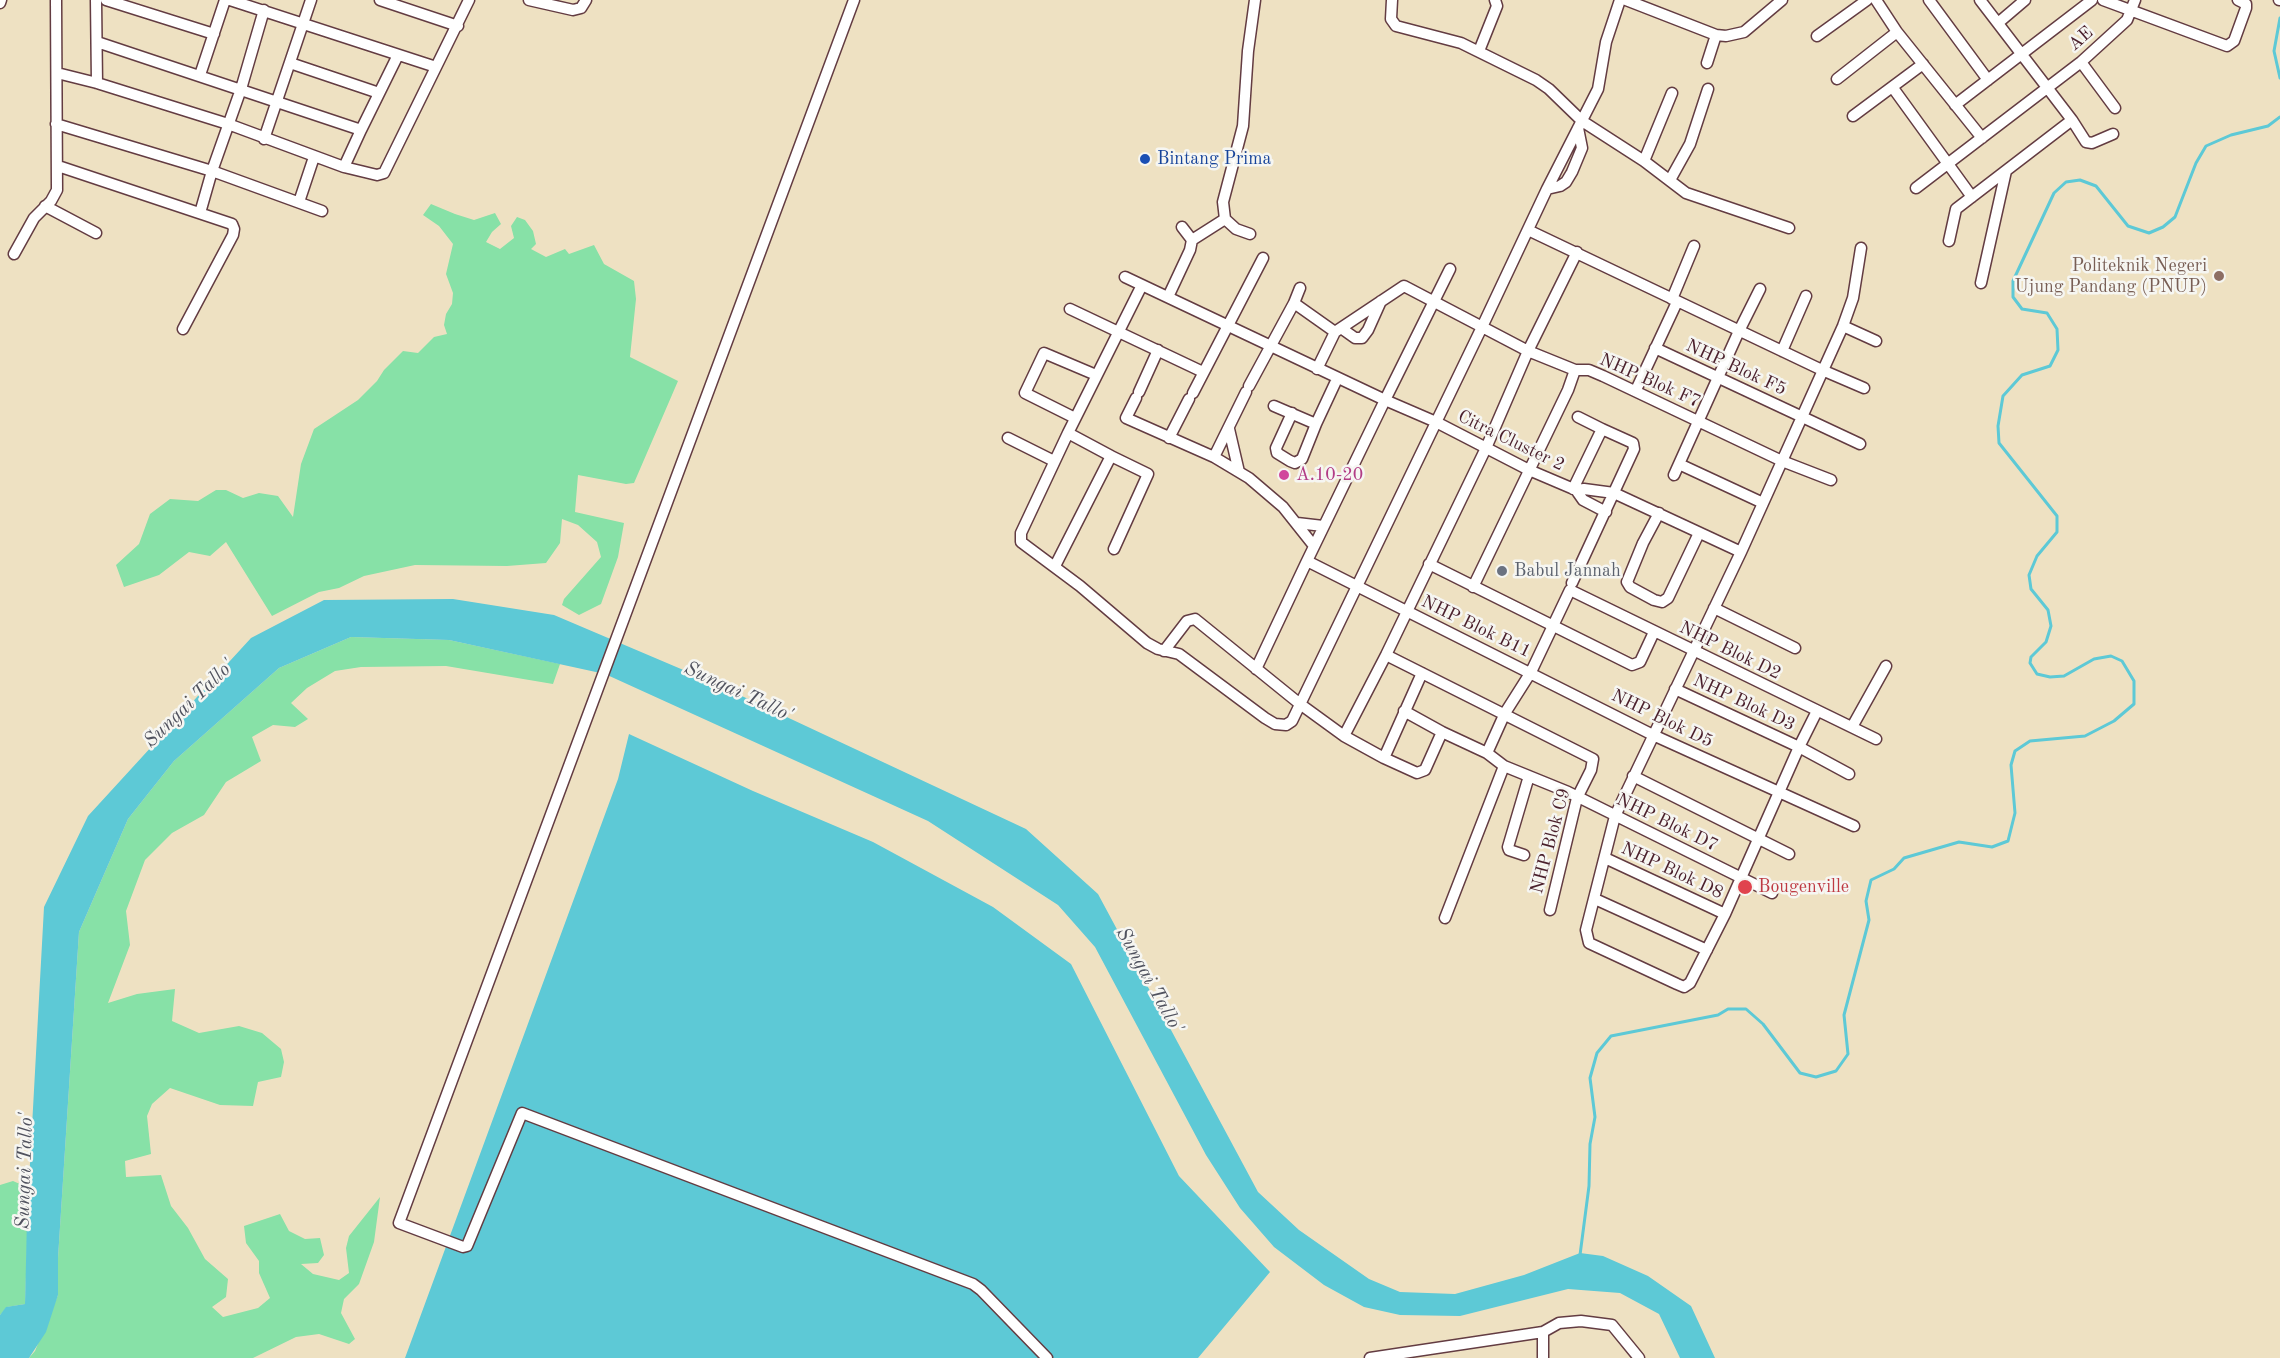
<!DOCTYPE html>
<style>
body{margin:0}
canvas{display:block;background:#eee1c2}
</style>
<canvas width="2280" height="1358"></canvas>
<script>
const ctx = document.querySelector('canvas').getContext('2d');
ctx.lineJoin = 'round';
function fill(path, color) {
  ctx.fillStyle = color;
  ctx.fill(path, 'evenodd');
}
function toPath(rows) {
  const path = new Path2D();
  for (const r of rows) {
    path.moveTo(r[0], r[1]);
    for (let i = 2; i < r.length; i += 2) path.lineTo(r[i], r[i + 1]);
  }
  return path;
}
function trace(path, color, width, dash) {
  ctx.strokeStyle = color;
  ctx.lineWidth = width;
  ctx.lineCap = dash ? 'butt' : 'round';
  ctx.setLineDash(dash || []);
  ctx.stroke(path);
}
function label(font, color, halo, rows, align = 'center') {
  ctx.font = font + ' "Old Standard TT",serif';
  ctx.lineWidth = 5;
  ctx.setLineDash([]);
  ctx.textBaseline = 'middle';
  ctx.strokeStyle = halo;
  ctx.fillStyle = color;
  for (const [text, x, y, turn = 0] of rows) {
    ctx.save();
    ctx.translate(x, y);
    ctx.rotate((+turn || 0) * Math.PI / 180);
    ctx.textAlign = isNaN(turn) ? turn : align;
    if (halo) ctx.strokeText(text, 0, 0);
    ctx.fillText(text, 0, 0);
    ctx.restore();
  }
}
fill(toPath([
 [431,204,455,214,474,220,495,213,501,224,492,232,486,242,500,249,514,238,511,226,517,217,525,220,533,231,536,244,531,249,546,257,565,249,569,254,594,245,604,264,634,281,636,299,630,357,678,381,634,483,626,484,578,475,575,512,624,523,618,557,601,604,579,615,562,605,564,599,601,557,597,542,578,525,562,519,560,543,546,563,507,566,415,565,364,576,339,588,319,592,272,616,226,542,210,556,189,552,159,575,124,587,116,565,139,544,150,514,170,499,198,501,216,490,226,490,243,498,259,493,278,496,293,517,301,464,314,429,358,400,377,381,384,370,403,351,418,353,434,337,447,334,444,325,446,314,452,304,453,293,446,274,453,244,439,226,423,215],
 [351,637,449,640,560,664,553,684,446,666,361,667,335,671,307,688,291,703,308,719,295,727,273,725,252,737,261,761,226,782,204,815,172,833,145,860,126,911,130,945,108,1003,137,994,175,989,172,1021,199,1033,239,1026,262,1033,281,1049,284,1062,281,1077,258,1082,253,1106,220,1105,170,1088,152,1104,147,1116,151,1154,125,1161,126,1177,161,1175,171,1206,188,1228,205,1259,228,1279,226,1297,212,1307,223,1317,258,1308,270,1298,259,1273,259,1261,246,1243,244,1226,280,1214,289,1231,305,1239,320,1238,324,1255,318,1263,301,1264,313,1274,339,1280,349,1273,346,1248,349,1236,380,1197,374,1242,359,1284,344,1299,341,1313,355,1339,349,1344,319,1334,296,1337,253,1358,29,1358,35,1351,58,1295,58,1258,79,932,128,819,174,761,279,668],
 [13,1181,29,1188,25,1304,7,1307,0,1315,0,1185]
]), '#87e1a7');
fill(toPath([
 [453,599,554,615,714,683,1026,829,1098,894,1258,1192,1299,1230,1369,1279,1400,1292,1455,1294,1524,1275,1580,1253,1603,1256,1648,1276,1691,1306,1715,1358,1680,1358,1659,1314,1620,1293,1568,1289,1460,1316,1400,1315,1364,1307,1324,1285,1274,1247,1240,1208,1206,1155,1095,947,1058,905,928,821,605,674,449,640,351,637,279,668,174,761,128,819,79,932,58,1258,58,1295,46,1332,29,1358,0,1358,0,1315,6,1307,25,1304,27,1218,44,907,88,816,251,638,324,600],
 [629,734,753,791,873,842,993,907,1071,964,1179,1176,1270,1272,1198,1358,405,1358,618,779]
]), '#5dc9d6');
trace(toPath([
 [2280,18,2274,51,2280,78],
 [1580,1255,1589,1186,1590,1144,1595,1117,1590,1078,1597,1053,1611,1036,1718,1015,1728,1009,1746,1009,1763,1024,1800,1073,1816,1077,1836,1071,1848,1054,1844,1015,1869,920,1866,901,1871,880,1894,869,1904,858,1959,842,1992,847,2008,841,2015,813,2011,765,2015,751,2030,741,2085,736,2114,721,2134,704,2134,681,2122,661,2111,656,2094,659,2064,676,2050,677,2037,674,2030,663,2031,657,2046,642,2051,626,2048,610,2031,589,2029,575,2037,556,2057,532,2057,516,1999,443,1998,426,2003,396,2022,375,2050,366,2058,350,2057,329,2047,313,2022,309,2013,297,2013,281,2054,193,2066,182,2080,180,2096,186,2128,226,2149,233,2163,227,2175,217,2196,163,2206,146,2231,135,2268,126,2280,117]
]), '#5dc9d6', 3);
const minor = toPath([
 [96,0,97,83],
 [106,0,214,34],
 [230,0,436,67],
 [380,0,458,26],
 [529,0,573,10,581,8,586,0],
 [854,0,399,1223,463,1247,467,1246,522,1113,973,1284,981,1290,1047,1358],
 [1392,0,1391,19,1396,26,1461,43,1536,80,1549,89,1582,121,1644,161,1686,193,1789,228],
 [1626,0,1716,35,1726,36,1744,32,1782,0],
 [1876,0,1897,32,1982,138],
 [1929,0,1988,80],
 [1980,0,2072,120,2086,142,2092,143,2113,134],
 [2103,0,2227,46,2234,41,2246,8,2246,4,2238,0],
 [2279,0,2280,0],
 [0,3,1,0],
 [1998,23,2025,0],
 [1817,36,1867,0],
 [1479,51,1497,6,1495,0],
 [2081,62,2115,108],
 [290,63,379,93],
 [1707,63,1716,35],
 [57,73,97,83,228,124,344,167,361,130,97,42],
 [200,75,225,0],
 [1837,79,1897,32],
 [1893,88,1972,197],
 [1955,105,2092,0],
 [1853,116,1923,64],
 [56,124,212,171,322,211],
 [361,130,398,55],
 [264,139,311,0],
 [1644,161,1672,93],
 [58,166,232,224,234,229,233,235,183,329],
 [344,167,377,175,384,173,469,0],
 [1670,180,1690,144,1708,89],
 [1916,188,2081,62,2127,20,2135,0],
 [1547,189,1560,186,1566,182,1572,172,1582,148,1578,128],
 [299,202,314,157],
 [45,206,96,233],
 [200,213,212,171,241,89,264,10],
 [1528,230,1822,370,1864,388],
 [1250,234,1236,229,1225,219,1223,202,1243,126,1248,51,1255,0],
 [1192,240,1225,219],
 [1949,241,1956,209,2072,120],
 [14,254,34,218,51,201,57,190,56,0],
 [1125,277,1385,400,1450,269],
 [1981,283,2006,171],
 [1142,285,1068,433,1021,533,1021,542,1080,586,1147,643,1158,649,1179,654,1265,718,1275,724,1286,725,1292,721,1482,327,1547,189,1598,89,1606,42,1620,0],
 [1168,297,1190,250,1192,240,1182,227],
 [1672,299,1694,246],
 [1294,303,1300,288],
 [1070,309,1203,372],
 [1843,326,1876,341],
 [1341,328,1355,338,1362,338,1368,330,1381,301],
 [1655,348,1860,444],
 [1782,351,1806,296],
 [1317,369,1335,332],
 [1249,386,1294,303,1335,332,1404,286,1528,351,1575,370],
 [1636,390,1677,302],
 [1139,392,1158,350],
 [1193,393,1263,258],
 [1136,398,1126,418,1214,457,1249,478,1283,507,1314,546],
 [1274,406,1316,424,1337,379],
 [1292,413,1276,448,1277,453,1290,461,1295,463,1302,459,1316,424],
 [1578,417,1602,429],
 [1075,418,1025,393,1044,353,1096,375],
 [1229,429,1239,472],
 [1008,438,1054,461],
 [1169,438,1189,399],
 [1111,456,1148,474,1114,549],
 [1214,457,1246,392],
 [1679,464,1763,503],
 [1674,475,1739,331,1760,289],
 [1576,490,1584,489,1614,493,1741,552],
 [1659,513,1643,543,1627,582,1630,587,1654,600,1662,602,1668,598,1699,533],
 [1297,523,1323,526],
 [1307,561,1385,400,1436,422,1529,470,1576,490,1583,500,1606,512],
 [1429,564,1632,665,1640,662,1654,632],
 [1055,566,1111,456,1068,433],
 [1572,583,1634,449,1633,443,1602,429,1573,489],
 [1473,587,1568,390,1575,370,1589,370,1603,376,1782,461,1831,480],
 [1714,608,1795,648],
 [1164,651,1187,621,1195,619,1300,704,1344,736,1384,758,1417,773,1425,770,1442,732],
 [1386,655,1593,759,1591,770,1577,798,1550,910],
 [1256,669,1307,561,1653,735,1854,826],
 [1675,689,1799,747,1849,774],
 [1404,711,1442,732,1487,753,1505,713,1531,672,1570,590,1876,739],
 [1817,711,1799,747,1725,914,1690,983,1684,987,1677,984,1589,943,1586,930,1615,816,1741,552,1843,326,1853,298,1861,248],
 [1852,727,1886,666],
 [1344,736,1386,655,1486,448,1528,351,1577,252],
 [1487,753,1504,766,1568,792,1772,893],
 [1384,758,1422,673],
 [1633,776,1789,854],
 [1524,855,1509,850,1508,847,1529,776],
 [1605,858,1725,914],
 [1595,899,1707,950],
 [1445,918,1504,766],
 [1543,1332,1543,1358],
 [1370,1358,1543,1332,1559,1323,1581,1321,1612,1325,1639,1358]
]);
trace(minor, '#633c42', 13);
trace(minor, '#fff', 10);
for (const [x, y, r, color] of [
 [1145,159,6,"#1a4fb4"],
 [2219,276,6,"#8d6e63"],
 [1284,475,6,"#d1479c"],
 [1502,571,6,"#6b7280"],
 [1745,887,8,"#e0444e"]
]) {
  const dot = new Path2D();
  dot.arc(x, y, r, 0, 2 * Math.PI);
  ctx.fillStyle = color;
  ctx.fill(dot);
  trace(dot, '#f6f6f2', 2);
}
label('18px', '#4a1f2b', '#f6f6f2', [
 ["AE",2081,39,-41],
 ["NHP Blok F5",1736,368,25],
 ["NHP Blok F7",1650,381,24],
 ["Citra Cluster 2",1511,441,26],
 ["NHP Blok B11",1476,627,26],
 ["NHP Blok D2",1730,651,26],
 ["NHP Blok D3",1744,703,25],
 ["NHP Blok D5",1662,719,26],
 ["NHP Blok D7",1667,823,26],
 ["NHP Blok C9",1551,841,-75],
 ["NHP Blok D8",1672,871,25]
]);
label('18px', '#164399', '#f6f6f2', [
 ["Bintang Prima",1157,159]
], 'left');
label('18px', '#785e54', '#f6f6f2', [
 ["Politeknik Negeri",2207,266],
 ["Ujung Pandang (PNUP)",2207,287]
], 'right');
label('18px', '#b23c85', '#f6f6f2', [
 ["A.10-20",1296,475]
], 'left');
label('18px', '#5b616d', '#f6f6f2', [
 ["Babul Jannah",1514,571]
], 'left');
label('18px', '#be3a42', '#f6f6f2', [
 ["Bougenville",1758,887]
], 'left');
label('italic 20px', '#50525e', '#f6f6f2', [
 ["Sungai Tallo'",738,692,25],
 ["Sungai Tallo'",189,704,-44],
 ["Sungai Tallo'",1149,980,61],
 ["Sungai Tallo'",25,1171,-88]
]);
</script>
